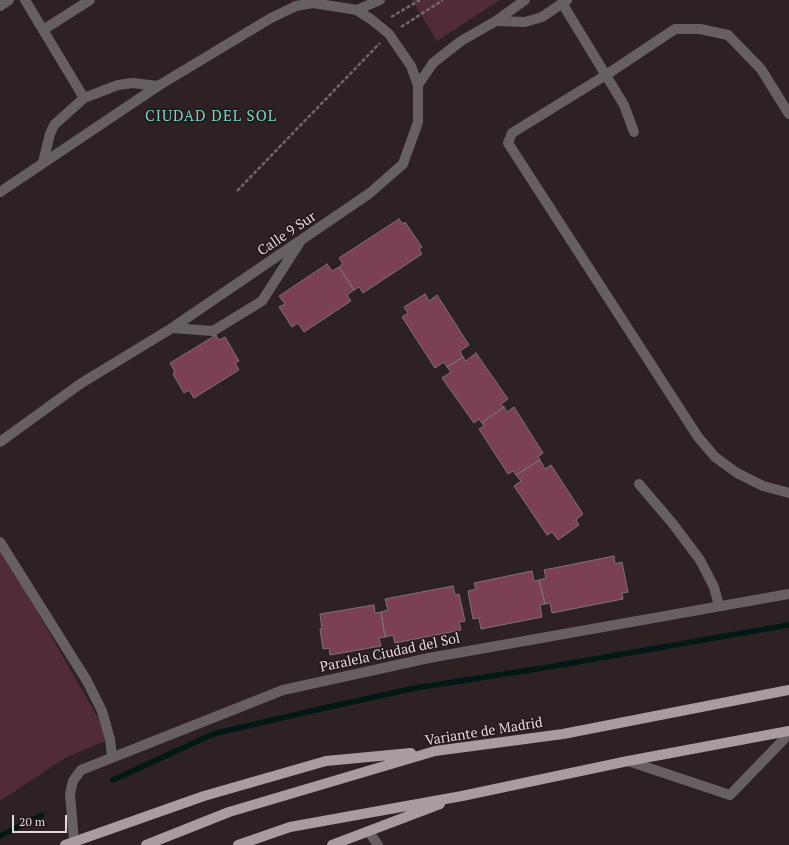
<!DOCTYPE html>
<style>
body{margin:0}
#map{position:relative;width:789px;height:845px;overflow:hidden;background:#2d2124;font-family:"PT Serif",serif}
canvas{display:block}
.scale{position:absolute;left:12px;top:815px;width:55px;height:18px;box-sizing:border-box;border:2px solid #e1d9db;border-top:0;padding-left:5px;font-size:12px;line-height:14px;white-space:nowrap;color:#e1d9db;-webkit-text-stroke:3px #23171b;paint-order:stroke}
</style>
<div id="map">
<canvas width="789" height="845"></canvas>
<div class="scale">20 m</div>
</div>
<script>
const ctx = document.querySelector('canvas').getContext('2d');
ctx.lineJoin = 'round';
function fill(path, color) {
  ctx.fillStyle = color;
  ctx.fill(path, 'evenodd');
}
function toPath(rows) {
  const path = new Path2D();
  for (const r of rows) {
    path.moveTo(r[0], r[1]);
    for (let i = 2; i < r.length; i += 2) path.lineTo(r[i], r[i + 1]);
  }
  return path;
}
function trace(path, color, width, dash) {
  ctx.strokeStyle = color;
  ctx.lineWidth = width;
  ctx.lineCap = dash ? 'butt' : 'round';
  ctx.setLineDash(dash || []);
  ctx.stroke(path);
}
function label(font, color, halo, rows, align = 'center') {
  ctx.font = font + ' "PT Serif",serif';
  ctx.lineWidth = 3;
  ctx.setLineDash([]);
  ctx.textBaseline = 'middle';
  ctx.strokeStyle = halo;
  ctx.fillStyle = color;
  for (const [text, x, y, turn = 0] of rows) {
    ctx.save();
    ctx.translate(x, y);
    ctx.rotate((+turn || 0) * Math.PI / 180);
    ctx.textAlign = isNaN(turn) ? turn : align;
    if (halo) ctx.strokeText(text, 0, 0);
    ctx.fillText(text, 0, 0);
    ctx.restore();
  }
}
fill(toPath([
 [412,0,500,0,437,41],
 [0,546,110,739,65,758,0,801]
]), '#512b37');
trace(toPath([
 [113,780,213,734,311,711,415,688,543,668,789,625],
 [0,836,42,815]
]), '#011814', 5.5);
const building = toPath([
 [399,219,403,224,405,222,422,247,419,249,422,254,363,293,359,287,354,290,339,267,343,264,339,258,399,219],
 [327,264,332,271,339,267,354,290,347,295,351,301,304,332,298,323,292,327,279,307,285,304,279,296,327,264],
 [425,294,429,301,437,295,469,345,460,351,463,357,447,367,444,362,435,368,402,317,408,313,404,307,425,294],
 [216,335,219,340,225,337,239,361,235,363,239,370,194,398,189,390,184,393,173,374,175,372,170,363,216,335],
 [476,353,508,399,501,404,504,407,482,423,479,419,474,423,442,378,451,372,447,367,463,357,466,361,476,353],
 [504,407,507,412,514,407,543,453,538,457,540,460,516,475,513,471,508,474,479,429,484,426,482,423,504,407],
 [540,460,545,469,551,465,583,514,576,520,579,525,558,540,552,532,547,535,514,486,521,481,516,475,540,460],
 [614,556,615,564,622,562,628,592,622,593,623,599,552,613,550,603,545,604,539,580,546,578,544,570,614,556],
 [532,571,534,581,539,580,545,604,540,605,542,617,481,629,479,618,473,619,468,591,476,589,474,583,532,571],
 [453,586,455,595,459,594,465,621,459,622,461,630,395,643,393,635,385,637,381,612,388,610,385,599,453,586],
 [374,605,375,613,381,612,385,637,379,638,381,646,330,655,329,648,323,649,320,629,322,629,320,614,374,605]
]);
fill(building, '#7b4053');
trace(building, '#807175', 1);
trace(toPath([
 [391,17,420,0],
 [401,27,443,0],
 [237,191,380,43]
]), '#716769', 2.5, [4, 2]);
trace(toPath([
 [562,3,624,105,634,132],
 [496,21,525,22,542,17,567,0],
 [789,114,761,69,728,35,700,29,675,29,606,75,512,133,508,143,698,437,715,457,737,473,763,486,789,493],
 [172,328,213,331,262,301,300,242],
 [639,484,673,524,700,560,714,587,719,606],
 [369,832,378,845],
 [74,841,70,794,73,781,81,770,283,690,429,658,789,594]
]), '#676062', 10);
trace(toPath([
 [25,0,84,98],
 [0,6,9,0],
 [357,10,372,20,389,34,411,66,418,85],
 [43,30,90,0],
 [43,162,50,134,54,125,84,98,118,85,133,83,158,86],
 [0,192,158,86,271,18,296,6,313,3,357,10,380,0],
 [0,442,80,384,172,328,370,193,403,164,418,122,418,85,433,63,461,41,496,21,525,0],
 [0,542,87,681,102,711,110,739,112,756],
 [628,761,730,795,789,734]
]), '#676062', 10);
trace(toPath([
 [65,845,204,796,326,761,411,753],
 [146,845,229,812,435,751,563,734,789,690],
 [238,845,290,827,462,796,628,761,789,731],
 [332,845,440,804]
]), '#a99c9f', 10);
label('14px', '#e1d9db', '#23171b', [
 ["Calle 9 Sur",287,234,-34],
 ["Paralela Ciudad del Sol",390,653,-12],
 ["Variante de Madrid",484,732,-9]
]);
ctx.letterSpacing = '1px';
label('15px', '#73d7c2', '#23171b', [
 ["CIUDAD DEL SOL",211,117]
]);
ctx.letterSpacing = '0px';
</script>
